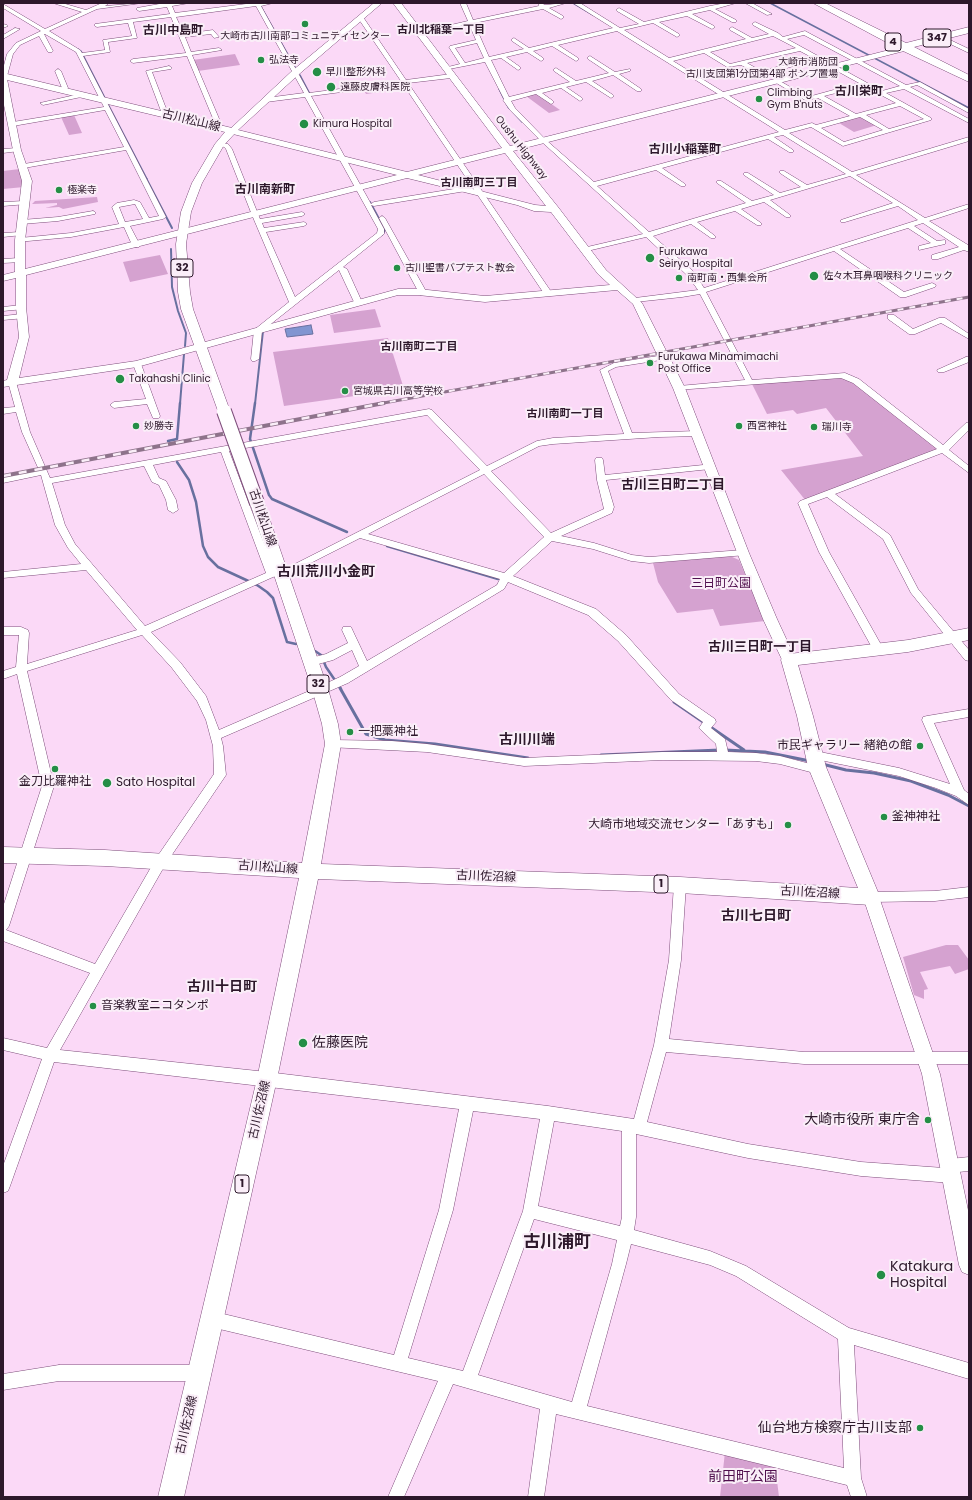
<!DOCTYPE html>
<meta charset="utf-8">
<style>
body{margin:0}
#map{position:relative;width:972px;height:1500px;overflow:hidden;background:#fbd9f7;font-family:Poppins,sans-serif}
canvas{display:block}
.frame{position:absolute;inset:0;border:4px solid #2d182b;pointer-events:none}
</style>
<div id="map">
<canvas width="972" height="1500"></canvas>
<div class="frame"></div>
</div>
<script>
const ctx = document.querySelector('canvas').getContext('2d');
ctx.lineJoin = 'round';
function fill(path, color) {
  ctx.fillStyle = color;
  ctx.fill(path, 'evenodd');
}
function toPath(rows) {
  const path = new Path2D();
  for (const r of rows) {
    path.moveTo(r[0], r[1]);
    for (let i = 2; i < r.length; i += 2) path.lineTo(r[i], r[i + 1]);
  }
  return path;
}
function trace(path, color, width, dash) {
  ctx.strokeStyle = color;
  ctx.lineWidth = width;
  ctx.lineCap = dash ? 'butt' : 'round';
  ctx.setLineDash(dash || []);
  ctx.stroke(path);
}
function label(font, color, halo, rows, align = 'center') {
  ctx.font = font + ' Poppins,"Noto Sans JP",sans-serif';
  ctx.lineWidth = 4;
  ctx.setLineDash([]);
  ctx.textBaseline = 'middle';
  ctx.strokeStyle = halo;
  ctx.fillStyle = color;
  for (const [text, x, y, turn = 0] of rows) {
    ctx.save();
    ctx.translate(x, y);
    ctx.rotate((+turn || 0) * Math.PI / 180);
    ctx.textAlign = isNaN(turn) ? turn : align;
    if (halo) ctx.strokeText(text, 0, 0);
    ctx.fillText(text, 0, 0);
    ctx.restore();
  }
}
fill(toPath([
 [235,54,240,65,198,71,193,60],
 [402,83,406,88,366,94,363,88],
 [537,94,560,110,549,113,526,96],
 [74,115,82,133,69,135,61,117],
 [862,116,877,125,854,132,839,123],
 [20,169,24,187,3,189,3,171],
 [97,197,98,202,63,209,59,207,45,208,57,205,57,203,32,204,35,201],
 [160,255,168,274,130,282,123,262],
 [375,309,381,327,334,333,330,315],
 [388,338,404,389,284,406,273,352],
 [840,378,849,379,937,446,937,451,806,501,781,470,863,456,826,408,797,414,793,410,767,414,752,384],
 [730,556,739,560,765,621,720,626,713,609,677,613,658,582,653,563],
 [946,945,958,945,969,960,969,969,955,974,950,966,920,972,928,989,924,990,924,999,914,995,903,957],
 [725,1452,775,1464,779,1497,720,1497]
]), '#d5a2d0');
const water = toPath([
 [311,325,313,334,287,337,285,329,311,325]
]);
fill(water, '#8195d1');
trace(water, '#68709f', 1);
trace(toPath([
 [259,3,295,67],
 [573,3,593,15],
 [770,3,969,108],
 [78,49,81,51,105,98],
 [300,75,311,96],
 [499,89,508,107,522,122],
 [108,104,147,179]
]), '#68709f', 1.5);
trace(toPath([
 [146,178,172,228],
 [370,202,385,230,382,235],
 [171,249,172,287,178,311,186,333,185,346],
 [180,404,184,354],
 [255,404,263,331]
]), '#68709f', 2);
trace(toPath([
 [255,403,250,439,269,495,272,499,347,532],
 [168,441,177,439,180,403],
 [177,462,189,480,196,502,203,546,208,557,218,567,257,585,267,592,273,598,287,642,296,644],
 [387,546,498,579],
 [315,651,321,655,326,667,341,689]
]), '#68709f', 2.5);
trace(toPath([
 [340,688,366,734,385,740,435,744,528,758],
 [674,702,744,750],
 [725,750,765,752,810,761],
 [601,755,720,750],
 [822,764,846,770,874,773,911,781,948,795,969,806]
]), '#68709f', 3);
const street = toPath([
 [53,3,62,3,86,10,102,3,109,3,105,6,142,3,97,9,49,31,80,50,82,53,105,50,103,40,132,36,128,23,97,27,95,26,95,24,170,14,167,7,139,11,136,9,137,8,165,3,189,3,172,6,175,13,254,3,273,3,261,6,309,93,401,81,358,18,363,17,406,80,451,74,454,76,451,78,408,83,552,293,551,295,545,295,403,84,311,96,371,204,374,202,466,187,469,189,466,191,374,206,371,205,384,229,384,234,343,267,347,269,362,302,361,304,355,304,354,302,339,270,262,331,259,359,255,361,252,361,251,359,254,330,289,302,252,215,226,149,224,147,218,145,218,143,228,144,232,149,260,219,302,212,305,214,302,216,262,223,264,228,304,222,307,224,304,226,266,232,295,297,377,233,378,229,305,97,266,102,263,100,266,98,304,93,256,6,176,17,184,34,213,30,219,37,214,38,211,34,185,37,191,52,219,48,222,50,192,55,223,128,222,129,217,128,187,56,133,63,130,61,133,59,186,53,171,17,133,22,137,38,108,42,110,52,83,56,166,217,163,219,130,226,140,245,139,247,133,247,124,227,71,237,17,242,17,238,20,238,71,233,119,224,112,207,117,203,134,200,140,202,149,218,159,216,126,150,24,168,21,166,24,164,124,147,105,110,13,126,10,124,13,122,104,107,76,52,45,34,44,34,53,51,52,52,48,52,39,36,20,45,13,54,7,76,3,77,3,69,7,54,16,43,41,31,3,8,3,4,45,29,82,12,53,3],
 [135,204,143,219,125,222,119,207,135,204],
 [460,3,466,3,473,20,539,6,538,5,541,3,545,5,566,3,549,8,563,16,563,18,561,19,543,9,474,23,489,57,524,49,512,41,512,39,514,38,529,48,613,28,573,3,580,3,620,28,639,24,617,11,616,10,619,8,644,22,710,6,726,3,736,3,715,9,736,20,736,22,732,22,710,10,692,14,714,26,715,27,712,29,687,16,659,22,679,34,680,35,677,37,653,23,624,30,669,58,746,39,730,30,729,29,732,27,752,38,769,34,753,25,752,24,755,22,778,33,783,37,805,31,906,85,920,82,969,109,969,113,967,112,917,85,910,87,969,119,969,123,904,89,886,93,931,118,931,120,843,146,811,127,789,133,852,172,969,137,969,141,856,175,925,218,969,204,969,208,929,221,968,245,969,252,964,250,938,259,932,259,932,255,959,247,923,223,914,226,937,241,945,240,945,244,919,250,919,246,931,243,908,228,840,249,904,292,932,283,936,285,935,287,906,297,900,297,834,251,706,292,752,380,845,373,859,379,943,445,966,423,969,422,969,430,949,450,969,466,969,473,942,453,835,494,890,535,918,589,969,650,969,661,965,660,911,593,883,539,827,497,808,504,829,552,884,650,883,653,879,654,875,653,819,552,798,503,800,501,937,449,853,383,841,378,676,390,675,388,676,386,679,386,745,380,700,294,682,297,635,302,631,300,635,298,698,290,688,276,646,237,583,252,583,248,643,234,542,142,510,110,503,100,504,99,485,62,444,70,444,68,460,64,449,47,450,46,476,40,469,24,419,35,416,33,468,21,460,3],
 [617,31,779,132,594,182,546,140,515,108,511,101,536,94,551,104,553,103,553,101,542,93,561,88,580,101,583,99,582,98,566,87,586,82,611,98,614,96,613,95,592,81,613,75,637,91,641,91,641,89,619,74,630,71,630,69,615,72,590,56,588,57,588,59,609,73,576,81,556,68,554,69,554,71,570,82,509,97,491,60,501,58,518,70,520,69,520,67,506,57,527,52,541,61,543,60,543,58,533,51,552,46,576,61,578,60,578,58,558,45,617,31],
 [804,35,900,86,882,91,787,39,804,35],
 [773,36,796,48,730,64,710,52,773,36],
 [477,43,484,58,465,63,455,48,477,43],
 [800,51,813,58,761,71,747,63,800,51],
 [704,53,727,67,741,65,760,75,817,60,859,83,808,97,778,80,773,81,805,100,818,98,850,116,816,125,812,123,785,130,673,61,704,53],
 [864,86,896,103,856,114,824,96,864,86],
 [900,106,924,119,889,129,866,115,900,106],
 [860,117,883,130,844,142,821,128,860,117],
 [783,135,846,174,807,185,784,171,780,171,780,173,801,187,780,193,748,173,744,173,744,175,774,195,752,201,721,181,717,181,717,183,746,203,649,232,597,186,656,170,681,186,685,186,685,184,662,168,768,139,789,152,793,152,793,150,774,137,783,135],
 [850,176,893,203,841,220,841,222,845,222,898,206,918,220,704,288,694,272,653,236,691,224,711,238,715,238,715,236,697,222,735,211,757,225,761,225,761,223,741,209,764,202,786,217,790,217,790,215,770,200,850,176],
 [745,3,752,3,772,14,767,15,745,3],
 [3,24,7,25,8,26,3,28,3,24],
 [15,28,20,29,3,39,3,35,15,28],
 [946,38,969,49,969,53,944,41,943,40,946,38],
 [169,66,172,68,171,69,152,72,167,111,162,116,159,114,161,111,146,71,169,66],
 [58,69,61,71,68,88,66,91,61,90,62,88,55,71,58,69],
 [84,93,87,95,86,96,43,105,40,103,84,93],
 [17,148,20,150,19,151,3,153,3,149,17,148],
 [25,201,27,202,27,204,3,206,3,202,25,201],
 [93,211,95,212,95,214,58,221,22,224,19,222,22,220,58,217,93,211],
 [382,216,385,218,427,293,426,295,420,295,419,293,379,218,382,216],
 [20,232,22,233,22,235,3,237,3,233,20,232],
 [19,258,22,258,22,262,3,263,3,259,19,258],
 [21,305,24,305,24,309,3,311,3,307,21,305],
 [22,314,26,316,25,318,3,320,3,316,22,314],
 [888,315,894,315,913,329,939,318,945,318,969,334,969,339,941,323,915,334,909,334,888,319,888,315],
 [664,355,668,357,667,359,616,367,608,371,632,433,698,431,702,434,701,436,659,437,553,444,539,446,491,471,551,533,604,509,597,480,595,460,596,458,602,458,603,460,605,475,713,464,714,466,713,468,710,469,606,480,614,507,612,513,561,536,594,543,632,555,649,557,743,550,746,551,748,553,746,555,649,563,631,561,593,549,552,541,513,576,596,609,626,635,679,694,715,719,716,722,711,728,725,739,728,752,756,753,780,756,822,767,824,770,822,773,818,774,780,764,756,761,662,760,524,766,427,752,329,747,328,744,329,741,333,740,392,741,427,744,524,758,662,752,717,752,716,744,699,728,703,722,671,700,618,641,588,615,508,582,504,589,348,683,221,738,223,746,226,775,165,865,60,1050,267,1072,548,1106,634,1119,654,1045,669,960,674,885,676,881,680,880,684,881,686,885,681,960,669,1039,804,1052,969,1052,969,1064,804,1064,666,1052,647,1122,748,1144,861,1162,944,1168,943,1166,945,1161,950,1159,969,1157,969,1171,958,1172,959,1176,957,1181,952,1183,861,1176,748,1158,636,1134,636,1217,634,1230,710,1251,746,1266,849,1328,969,1363,969,1379,854,1345,861,1478,867,1497,851,1497,847,1485,556,1414,544,1497,528,1497,540,1409,453,1384,404,1497,388,1497,438,1381,211,1327,206,1324,203,1319,206,1314,211,1311,394,1355,439,1210,459,1109,54,1062,10,1186,8,1191,3,1193,3,1166,42,1059,3,1050,3,1038,47,1048,90,973,3,941,3,907,42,786,17,674,3,679,3,671,16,667,19,635,3,635,3,627,21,627,28,630,29,633,27,664,137,630,86,570,3,578,3,572,81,564,68,548,55,525,41,475,3,483,3,477,39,470,22,432,16,412,3,414,3,408,15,407,8,382,12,380,16,382,30,432,50,478,429,409,432,410,487,466,537,441,553,438,624,434,600,370,614,363,664,355],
 [427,415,480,470,291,566,274,570,229,451,427,415],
 [221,452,266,573,145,626,75,544,65,525,52,483,144,466,152,482,159,485,166,500,168,510,173,513,178,510,176,500,166,481,159,478,153,465,221,452],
 [484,474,544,537,504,573,368,534,484,474],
 [360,538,500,579,497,585,367,661,351,627,343,627,342,630,348,643,326,654,307,659,306,662,307,665,311,666,333,660,352,650,359,666,340,677,316,688,219,730,206,696,180,662,151,632,273,577,297,570,360,538],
 [142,635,172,668,197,701,206,720,213,746,214,774,157,857,95,964,6,930,9,926,54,786,27,671,142,635],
 [473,1111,540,1119,523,1211,463,1371,408,1358,453,1210,473,1111],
 [554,1121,622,1131,622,1217,620,1226,538,1206,554,1121],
 [534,1219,617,1240,612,1264,572,1402,478,1375,534,1219],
 [631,1244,710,1265,736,1276,838,1339,844,1468,587,1406,626,1264,631,1244],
 [966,357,969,357,969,362,944,372,938,372,937,370,966,357],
 [134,362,137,362,141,364,160,416,159,418,153,418,147,404,114,408,110,405,114,402,146,399,133,364,134,362],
 [969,709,969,717,934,723,964,790,969,794,969,805,956,796,936,788,899,776,815,759,811,758,809,755,811,752,815,751,899,768,950,784,922,720,923,717,927,716,969,709],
 [969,887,969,897,935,901,871,902,867,901,865,897,867,893,871,892,935,891,969,887],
 [59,1365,199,1365,205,1367,207,1373,205,1379,199,1381,59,1381,3,1390,3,1374,59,1365]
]);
const secondary = toPath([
 [374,3,382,3,298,75,238,130,407,172,502,148,393,3,401,3,510,146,905,46,909,48,908,50,513,151,558,207,606,270,642,303,685,388,749,553,777,619,796,660,794,664,789,665,784,664,763,619,673,388,633,304,617,290,485,302,418,295,398,295,137,367,3,387,3,381,7,380,19,337,16,307,16,278,3,281,3,275,15,272,15,240,22,181,13,150,3,100,3,77,7,79,21,150,32,181,25,240,25,269,397,175,229,133,228,131,292,71,374,3],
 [505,153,546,206,535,205,418,175,505,153],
 [407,178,517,205,534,211,551,212,598,274,610,285,485,296,418,289,398,289,136,361,19,378,29,337,26,307,26,275,407,178],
 [871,890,877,892,879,897,940,1074,969,1215,969,1275,962,1272,959,1265,922,1074,863,897,865,892,871,890]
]);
const primary = toPath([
 [3,73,232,128,237,131,224,145,202,183,191,212,186,244,190,292,193,309,230,411,229,414,224,415,219,414,218,411,181,309,178,292,176,244,181,212,192,183,215,144,225,132,3,79,3,73],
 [257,498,262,500,264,503,328,689,338,724,341,744,321,864,680,877,858,888,808,767,797,716,781,660,783,656,789,654,908,640,969,628,969,640,908,652,798,665,813,716,826,767,880,897,878,903,871,905,680,893,318,879,277,1079,184,1497,158,1497,257,1079,299,878,105,866,3,863,3,847,105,850,302,863,325,744,322,724,312,689,250,503,252,500,257,498]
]);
const highway = toPath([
 [813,3,825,3,906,43,969,27,969,33,914,47,969,75,969,82,901,50,813,3]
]);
trace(street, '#7d4d7a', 1);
trace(secondary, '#7d4d7a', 1);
trace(primary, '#7d4d7a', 1);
trace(highway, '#7d4d7a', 1);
fill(street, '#fff');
fill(secondary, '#fff');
fill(primary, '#fff');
fill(highway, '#fff');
const railFar1 = toPath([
 [378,404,969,297]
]);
const rail = toPath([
 [3,476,384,403]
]);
trace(railFar1, '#8e738b', 3);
trace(rail, '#8e738b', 4);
trace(railFar1, '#faeef8', 2, [6]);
trace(rail, '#faeef8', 2.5, [8]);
const primaryBridge = toPath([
 [224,411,257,503]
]);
trace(primaryBridge, '#7d4d7a', 16, []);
trace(primaryBridge, '#fff', 14);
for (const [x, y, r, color] of [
 [305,24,4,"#248e46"],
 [261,60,4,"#248e46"],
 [846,68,4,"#248e46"],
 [317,72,5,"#248e46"],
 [331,87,5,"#248e46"],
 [759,99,4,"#248e46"],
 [304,124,5,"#248e46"],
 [59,190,4,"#248e46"],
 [650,258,5,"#248e46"],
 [397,268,4,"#248e46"],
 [814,276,5,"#248e46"],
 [679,278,4,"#248e46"],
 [650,363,4,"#248e46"],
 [120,379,5,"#248e46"],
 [345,391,4,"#248e46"],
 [136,426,4,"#248e46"],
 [739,426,4,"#248e46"],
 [814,427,4,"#248e46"],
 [350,732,4,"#248e46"],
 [920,746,4,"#248e46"],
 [55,769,4,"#248e46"],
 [107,783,5,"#248e46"],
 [884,817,4,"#248e46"],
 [788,825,4,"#248e46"],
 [93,1006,4,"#248e46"],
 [303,1043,5,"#248e46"],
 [928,1120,4,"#248e46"],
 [881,1275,5,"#248e46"],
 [920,1428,4,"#248e46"]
]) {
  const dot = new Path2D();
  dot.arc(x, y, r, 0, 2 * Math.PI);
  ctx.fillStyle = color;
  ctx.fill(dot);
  trace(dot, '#faeef8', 1.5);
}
label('10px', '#2d182b', '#faeef8', [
 ["大崎市古川南部コミュニティセンター",305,36,"center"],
 ["弘法寺",269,60],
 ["大崎市消防団",838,62,"right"],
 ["古川支団第1分団第4部 ポンプ置場",838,74,"right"],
 ["早川整形外科",326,72],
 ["遠藤皮膚科医院",340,87],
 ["Climbing",767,93],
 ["Gym B'nuts",767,105],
 ["Kimura Hospital",313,124],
 ["極楽寺",67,190],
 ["Furukawa",659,252],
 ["Seiryo Hospital",659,264],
 ["古川聖書バプテスト教会",405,268],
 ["佐々木耳鼻咽喉科クリニック",823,276],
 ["南町南・西集会所",687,278],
 ["Furukawa Minamimachi",658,357],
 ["Post Office",658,369],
 ["Takahashi Clinic",129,379],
 ["宮城県古川高等学校",353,391],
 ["妙勝寺",144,426],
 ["西宮神社",747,426],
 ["瑞川寺",822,427]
], 'left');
label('10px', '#2d182b', '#faeef8', [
 ["Oushu Highway",521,148,52]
]);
label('bold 11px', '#2d182b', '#faeef8', [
 ["古川北稲葉一丁目",441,30],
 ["古川南町三丁目",479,183],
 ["古川南町二丁目",419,347],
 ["古川南町一丁目",565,414]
]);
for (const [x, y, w] of [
 [937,38,28],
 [893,42,16],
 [182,268,22],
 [318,684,22],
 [661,884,14],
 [242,1184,14]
]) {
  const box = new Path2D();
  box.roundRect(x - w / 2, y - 9, w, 18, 3);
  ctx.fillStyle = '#faeef8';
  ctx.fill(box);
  trace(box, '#2d182b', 1);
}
label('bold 11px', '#2d182b', null, [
 ["347",937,38],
 ["4",893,42],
 ["32",182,268],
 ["32",318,684],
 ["1",661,884],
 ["1",242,1184]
]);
label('bold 12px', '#2d182b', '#faeef8', [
 ["古川中島町",173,31],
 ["古川栄町",859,92],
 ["古川小稲葉町",685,150],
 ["古川南新町",265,190]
]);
label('12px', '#2d182b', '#faeef8', [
 ["古川松山線",191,121,14],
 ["古川松山線",262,518,71],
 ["古川松山線",268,868,4],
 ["古川佐沼線",486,877,2],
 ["古川佐沼線",810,893,3],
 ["古川佐沼線",260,1110,-77],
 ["古川佐沼線",187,1425,-77]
]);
label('12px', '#500f4e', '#faeef8', [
 ["三日町公園",721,584]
]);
label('12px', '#2d182b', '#faeef8', [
 ["一把藁神社",358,732],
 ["市民ギャラリー 緒絶の館",912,746,"right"],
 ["金刀比羅神社",55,782,"center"],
 ["Sato Hospital",116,783],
 ["釜神神社",892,817],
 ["大崎市地域交流センター「あすも」",780,825,"right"],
 ["音楽教室ニコタンポ",101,1006]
], 'left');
label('bold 13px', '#2d182b', '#faeef8', [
 ["古川三日町二丁目",673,486],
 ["古川三日町一丁目",760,648]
]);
label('bold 14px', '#2d182b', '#faeef8', [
 ["古川荒川小金町",326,572],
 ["古川川端",527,740],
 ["古川七日町",756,916],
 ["古川十日町",222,987]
]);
label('14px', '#2d182b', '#faeef8', [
 ["佐藤医院",312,1043],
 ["大崎市役所 東庁舎",920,1120,"right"],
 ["Katakura",890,1267],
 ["Hospital",890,1283],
 ["仙台地方検察庁古川支部",912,1428,"right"]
], 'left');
label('14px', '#500f4e', '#faeef8', [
 ["前田町公園",743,1477]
]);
label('bold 17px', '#2d182b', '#faeef8', [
 ["古川浦町",557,1243]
]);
</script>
